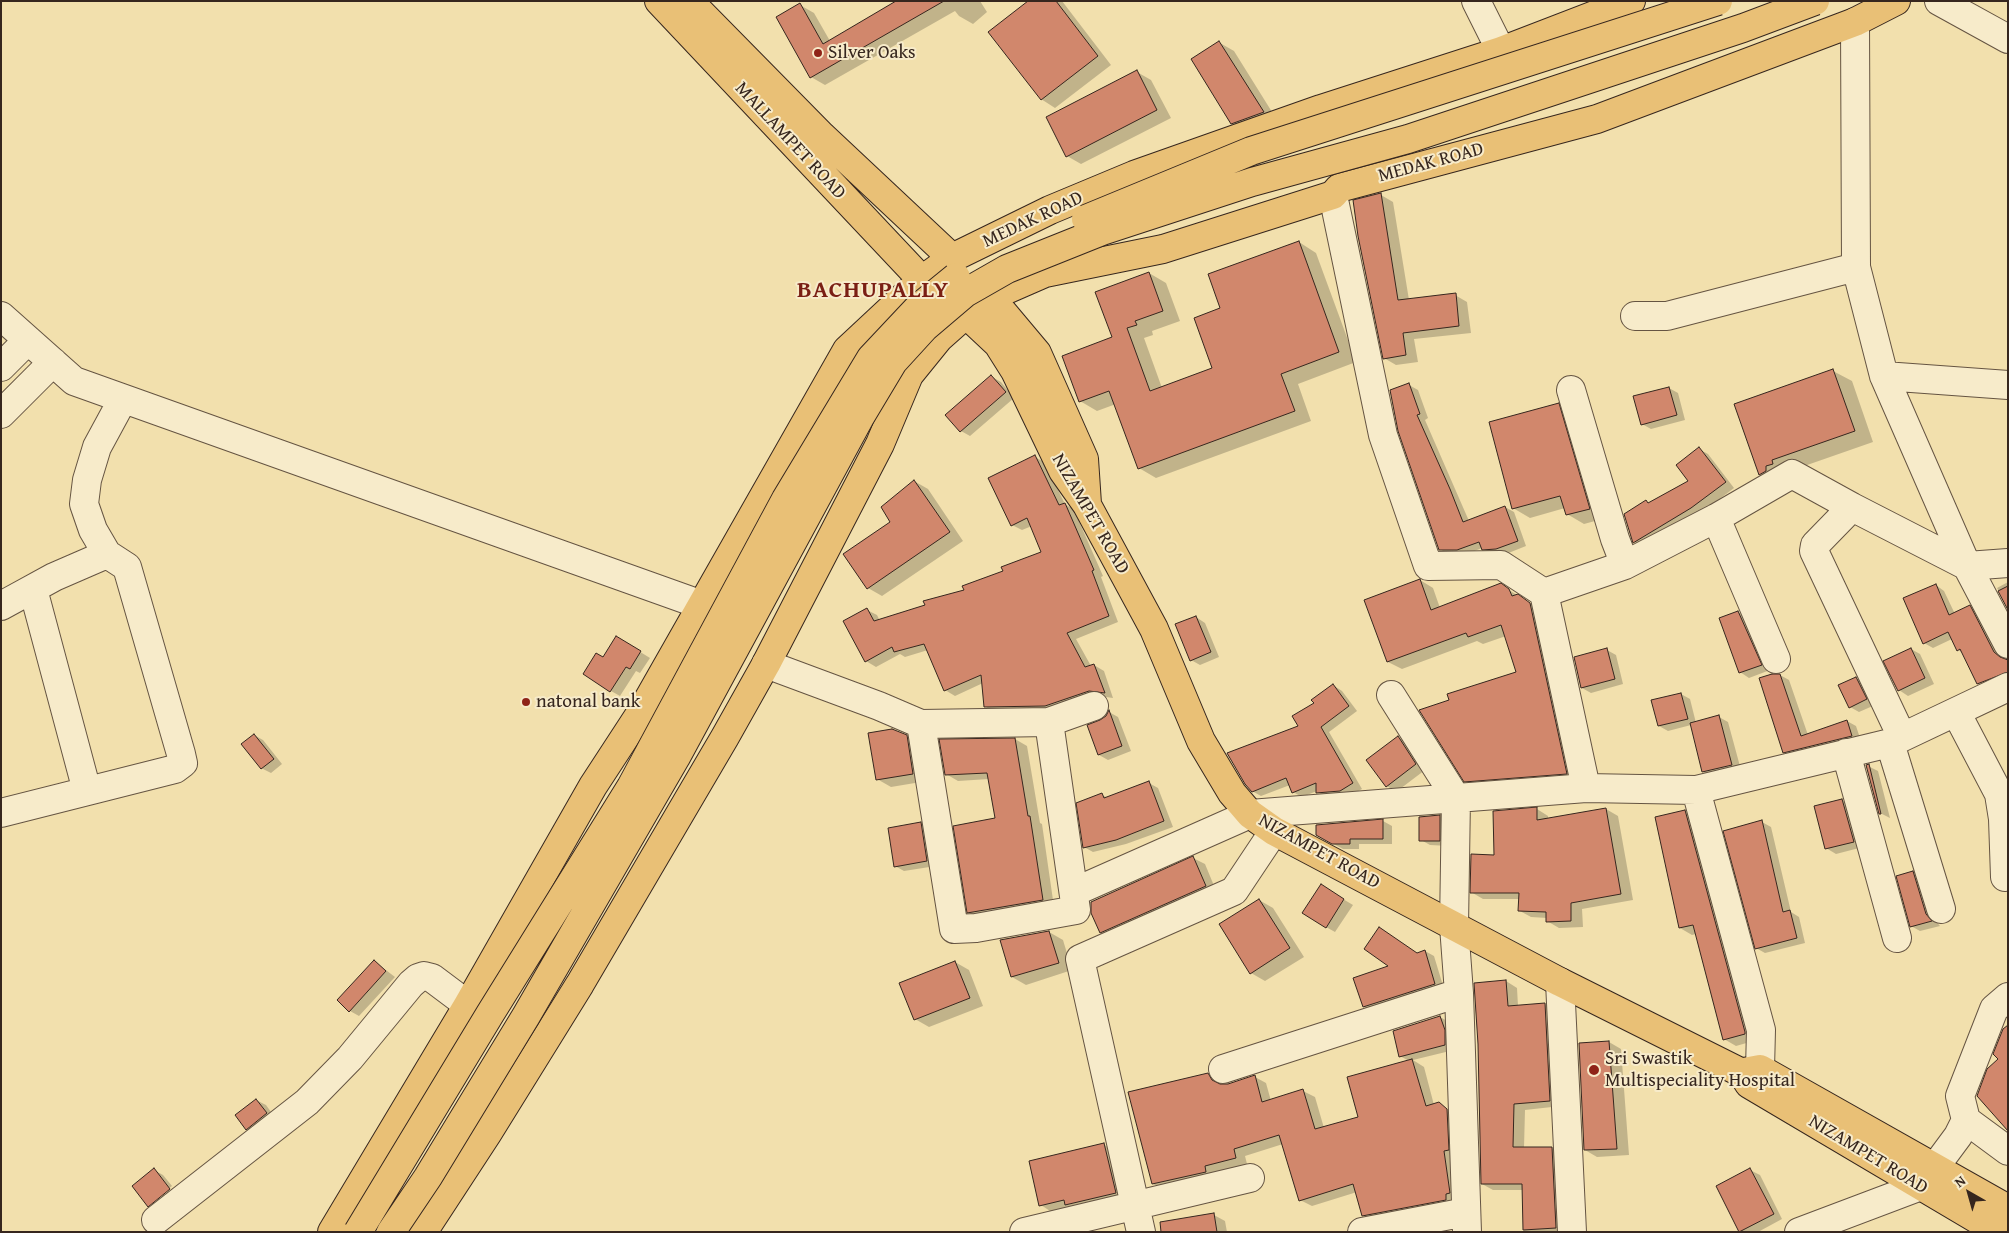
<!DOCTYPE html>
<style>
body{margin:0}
#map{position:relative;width:2009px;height:1233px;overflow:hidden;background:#f2e0ad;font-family:"Gentium Book Plus",serif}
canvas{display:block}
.frame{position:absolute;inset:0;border:2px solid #36261e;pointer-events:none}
.north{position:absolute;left:1944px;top:1168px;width:50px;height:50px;-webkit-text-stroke:4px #f7ebca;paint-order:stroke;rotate:322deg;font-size:14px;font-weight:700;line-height:20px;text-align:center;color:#36261e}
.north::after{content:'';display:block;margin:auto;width:18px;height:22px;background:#36261e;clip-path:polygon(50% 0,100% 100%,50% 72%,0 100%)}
</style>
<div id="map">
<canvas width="2009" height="1233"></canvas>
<div class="frame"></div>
<div class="north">N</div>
</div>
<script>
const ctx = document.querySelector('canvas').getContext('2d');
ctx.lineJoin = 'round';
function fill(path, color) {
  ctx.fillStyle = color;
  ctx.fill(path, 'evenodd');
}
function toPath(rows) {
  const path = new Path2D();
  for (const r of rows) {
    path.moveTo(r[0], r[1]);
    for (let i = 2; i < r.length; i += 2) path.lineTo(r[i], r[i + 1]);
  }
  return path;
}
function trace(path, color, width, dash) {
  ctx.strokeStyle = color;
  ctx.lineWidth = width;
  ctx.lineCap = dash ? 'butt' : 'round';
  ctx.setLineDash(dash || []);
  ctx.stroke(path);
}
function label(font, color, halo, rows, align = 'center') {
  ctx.font = font + ' "Gentium Book Plus",serif';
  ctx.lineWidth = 4;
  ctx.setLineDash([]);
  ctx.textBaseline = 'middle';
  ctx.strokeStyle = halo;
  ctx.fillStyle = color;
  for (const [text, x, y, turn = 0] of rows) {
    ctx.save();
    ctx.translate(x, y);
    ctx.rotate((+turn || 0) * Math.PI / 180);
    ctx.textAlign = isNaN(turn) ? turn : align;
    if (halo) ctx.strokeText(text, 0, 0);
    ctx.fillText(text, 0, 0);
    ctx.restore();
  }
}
fill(toPath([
 [896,1,980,1,987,12,973,24,959,16,955,11,825,85,811,77,777,18,800,5,814,13,830,41],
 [1030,1,1062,1,1111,65,1055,108,1041,99],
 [1220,43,1234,51,1277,120,1247,131,1232,123],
 [1137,72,1151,80,1171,118,1081,164,1067,156],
 [1381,195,1393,202,1409,300,1455,295,1467,302,1471,333,1414,339,1418,362,1396,365,1384,358],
 [1299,242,1316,253,1356,362,1298,384,1311,421,1156,478,1139,468,1116,404,1097,411,1080,401,1149,273,1166,283,1180,321,1152,331,1153,335,1144,338,1162,388,1213,369,1222,309],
 [1833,371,1852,381,1873,442,1790,471,1778,485,1760,474],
 [992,377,1001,382,1014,398,970,436,961,431],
 [1409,385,1418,390,1428,418,1425,420,1469,521,1505,507,1514,512,1526,546,1506,554,1492,554,1482,548,1467,554,1449,555,1440,549],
 [1669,388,1678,393,1685,420,1651,429,1642,424],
 [1558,405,1576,415,1606,518,1584,524,1567,514,1565,508,1530,518,1513,508],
 [1699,449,1708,454,1734,488,1701,513,1643,547,1634,542,1646,502,1649,504,1690,481],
 [1035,457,1044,462,1065,504,1074,510,1103,576,1101,577,1118,622,1076,639,1091,666,1094,665,1104,671,1113,698,1099,696,1055,711,995,712,986,707,983,683,955,696,945,690,928,650,905,657,900,654,876,667,866,661,867,610,877,615,880,621,966,591,1043,552,1032,526,1022,530,1012,525],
 [914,481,928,489,963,541,882,596,868,588,892,522],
 [1420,580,1433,588,1440,608,1501,585,1544,612,1580,781,1479,789,1465,781,1451,701,1518,673,1506,636,1483,644,1477,641,1402,669,1388,662],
 [2008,582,2008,607,1997,588],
 [1936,585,1944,591,1955,614,1970,606,1979,611,2003,658,2008,661,2008,679,1987,689,1978,684,1963,653,1958,650,1952,639,1933,648,1924,643],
 [1738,612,1747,617,1770,670,1749,678,1740,672],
 [1196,617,1205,623,1219,657,1200,665,1191,660],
 [616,637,650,658,640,673,636,671,620,696,611,691,603,659],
 [1911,649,1920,654,1934,684,1908,696,1899,690],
 [1607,650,1616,655,1623,684,1591,693,1582,688],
 [1780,675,1789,680,1808,735,1847,721,1856,726,1861,741,1793,757,1784,752],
 [1856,678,1865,683,1875,705,1859,712,1850,707],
 [1333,685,1342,691,1357,711,1329,732,1362,789,1349,796,1326,798,1317,791,1302,797,1293,792,1290,785,1261,796,1252,791,1316,704],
 [1681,694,1690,699,1696,723,1719,717,1728,722,1741,770,1712,777,1703,772,1691,725,1668,731,1659,726],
 [1109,712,1118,717,1131,751,1108,760,1099,755,1089,726,1106,717],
 [254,735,263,740,282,764,271,773,261,768],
 [906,736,921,744,927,781,891,787,877,779],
 [1398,737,1408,743,1425,770,1396,792,1387,786],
 [1015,739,1027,746,1040,823,1042,824,1054,907,980,919,968,912,996,819,989,779,958,781,946,774],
 [1868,766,1878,771,1890,818,1880,813],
 [1149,783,1158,788,1173,827,1126,844,1093,852,1084,847,1102,795,1108,798],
 [1842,800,1851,805,1863,847,1836,854,1826,848],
 [1537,809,1548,816,1548,819,1606,809,1618,816,1633,900,1582,909,1583,927,1559,928,1547,921,1547,918,1531,917,1520,911,1520,899,1483,899,1471,892,1495,856],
 [1685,811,1697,818,1757,1040,1736,1046,1724,1039,1696,934,1692,935,1680,928],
 [1440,816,1449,821,1449,846,1430,845,1421,840],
 [1383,821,1392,826,1392,844,1359,844,1359,849,1343,849,1326,840],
 [1762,822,1771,827,1791,912,1799,917,1805,943,1765,953,1756,948],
 [921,823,930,829,936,866,904,871,895,866],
 [1193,858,1205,864,1217,893,1112,939,1101,932],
 [1913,872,1922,878,1935,920,1940,926,1920,931,1911,926],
 [1321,886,1353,905,1335,932,1326,927],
 [1259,900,1273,908,1304,957,1265,981,1251,973],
 [1049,932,1063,940,1072,970,1026,985,1012,977],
 [1425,951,1434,956,1444,989,1374,1012,1364,1007,1391,966],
 [374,961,395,977,359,1016,350,1011,339,1000],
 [955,962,969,970,983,1006,929,1027,915,1019],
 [1506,981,1517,988,1518,1006,1545,1004,1556,1011,1561,1106,1525,1110,1524,1148,1552,1148,1563,1154,1567,1232,1524,1232,1523,1190,1493,1190,1482,1184],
 [1440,1017,1449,1022,1454,1050,1413,1060,1424,1067,1434,1105,1439,1104,1451,1111,1457,1200,1375,1222,1363,1215,1357,1192,1312,1206,1300,1200,1283,1144,1245,1156,1247,1164,1216,1172,1217,1178,1165,1190,1153,1184,1208,1074,1220,1081,1222,1085,1255,1077,1266,1083,1271,1101,1303,1091,1315,1097,1324,1128,1360,1117,1409,1061,1400,1056],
 [1609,1042,1621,1049,1629,1155,1597,1157,1585,1150],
 [256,1100,266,1105,276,1119,256,1134,246,1129],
 [1103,1144,1116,1152,1128,1200,1053,1213,1041,1205],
 [154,1170,163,1175,172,1186,150,1203,150,1206,149,1206],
 [1750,1170,1760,1175,1782,1219,1758,1232,1741,1232,1740,1231],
 [173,1188,178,1195,158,1211,150,1206],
 [1214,1215,1225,1221,1227,1232,1168,1232]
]), '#0003');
const building = toPath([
 [896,1,944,1,810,78,776,17,800,3,823,44,896,1],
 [1028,1,1056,1,1098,56,1041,100,988,32,1028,1],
 [1219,41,1264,112,1231,124,1191,59,1219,41],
 [1137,70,1157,110,1066,157,1046,117,1137,70],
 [1381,193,1398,300,1456,293,1459,326,1403,333,1406,355,1383,359,1358,236,1353,200,1381,193],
 [1299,241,1339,352,1281,374,1295,411,1138,469,1109,391,1079,402,1062,356,1112,337,1095,292,1149,272,1163,311,1135,321,1137,325,1127,328,1150,391,1212,368,1194,318,1220,308,1208,274,1299,241],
 [1833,369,1855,431,1772,460,1773,464,1766,466,1766,471,1759,475,1734,404,1833,369],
 [991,375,1006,392,960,432,945,415,991,375],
 [1409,383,1420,414,1417,415,1450,489,1463,522,1505,506,1518,541,1496,549,1482,550,1479,542,1457,550,1439,550,1398,431,1390,390,1409,383],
 [1669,387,1677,415,1641,425,1633,396,1669,387],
 [1559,403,1590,509,1566,515,1560,496,1512,509,1489,422,1559,403],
 [1699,447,1726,482,1691,508,1633,543,1624,514,1646,500,1648,503,1688,481,1676,465,1699,447],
 [1035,455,1059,505,1065,503,1094,570,1092,571,1109,616,1067,633,1085,667,1094,664,1105,693,1089,691,1045,706,984,707,981,675,944,691,924,644,894,652,892,647,865,662,843,621,867,608,874,621,925,605,923,601,964,590,962,586,1003,571,1001,567,1041,552,1027,518,1011,526,988,478,1035,455],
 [914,480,950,532,867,589,843,554,890,522,881,507,914,480],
 [1420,579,1431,610,1501,583,1509,589,1512,596,1518,594,1530,603,1567,774,1464,782,1419,710,1449,700,1447,694,1516,672,1501,625,1468,637,1466,633,1387,662,1364,600,1420,579],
 [1936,584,1949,615,1970,605,1994,652,2000,657,2008,660,2008,672,1977,684,1960,649,1957,651,1948,632,1923,644,1903,598,1936,584],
 [2008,586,2008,610,1998,591,2008,586],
 [1738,611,1762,665,1739,673,1719,618,1738,611],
 [1196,616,1211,652,1190,661,1175,624,1196,616],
 [616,636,641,651,630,669,626,667,610,692,583,674,596,653,603,657,616,636],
 [1607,648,1615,679,1581,688,1574,657,1607,648],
 [1911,648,1925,678,1898,691,1883,661,1911,648],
 [1772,674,1780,674,1801,736,1847,720,1852,736,1783,753,1759,678,1772,674],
 [1856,677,1867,699,1849,708,1838,685,1856,677],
 [1333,684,1349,706,1321,727,1353,783,1340,791,1316,793,1316,783,1292,793,1286,778,1252,792,1245,784,1227,753,1298,726,1292,716,1314,703,1311,700,1333,684],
 [1681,693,1688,719,1658,726,1651,700,1681,693],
 [1109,710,1122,746,1098,755,1087,725,1100,720,1106,716,1109,710],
 [1719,715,1732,765,1702,772,1690,723,1719,715],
 [892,729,907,735,913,774,876,780,868,733,892,729],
 [254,734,274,759,261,769,241,744,254,734],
 [1398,736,1416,764,1386,787,1366,760,1398,736],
 [1015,738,1028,816,1030,816,1043,900,967,913,953,826,995,818,987,773,945,775,939,739,1015,738],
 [1869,764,1881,814,1879,814,1866,765,1869,764],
 [1149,781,1164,821,1116,840,1083,848,1076,803,1102,793,1104,798,1149,781],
 [1842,799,1854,842,1825,849,1814,806,1842,799],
 [1537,807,1537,820,1606,808,1621,894,1571,903,1571,921,1546,922,1546,912,1518,911,1519,893,1470,893,1471,854,1494,855,1493,811,1537,807],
 [1685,810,1745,1032,1745,1034,1723,1040,1693,925,1679,928,1655,817,1685,810],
 [1440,815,1440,841,1419,841,1419,817,1440,815],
 [1383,819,1383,839,1350,839,1350,844,1332,844,1316,835,1316,825,1383,819],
 [1762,820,1783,912,1790,910,1797,938,1755,949,1723,831,1762,820],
 [921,822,927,861,894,867,888,828,921,822],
 [1193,856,1206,886,1100,933,1091,913,1091,902,1193,856],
 [1913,871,1926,914,1932,921,1910,927,1896,876,1913,871],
 [1321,884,1344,899,1326,928,1302,913,1321,884],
 [1259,899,1290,948,1250,974,1219,924,1259,899],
 [1379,927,1417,953,1425,950,1435,984,1363,1007,1353,978,1388,966,1364,949,1379,927],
 [1049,931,1059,963,1011,977,1000,940,1049,931],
 [374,960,386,971,349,1012,337,1000,374,960],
 [955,961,970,998,914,1020,899,983,955,961],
 [1506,980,1508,1006,1545,1003,1550,1101,1514,1104,1513,1147,1552,1147,1556,1228,1523,1230,1522,1184,1481,1184,1478,1044,1474,983,1506,980],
 [1440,1016,1445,1030,1445,1045,1399,1057,1393,1031,1440,1016],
 [2008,1025,2008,1131,1977,1096,1987,1069,1998,1059,1993,1054,2003,1029,2008,1025],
 [1609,1041,1617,1149,1584,1150,1579,1043,1609,1041],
 [1412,1059,1426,1106,1439,1102,1447,1109,1449,1150,1444,1151,1450,1193,1446,1194,1446,1200,1362,1216,1353,1184,1299,1201,1279,1135,1234,1149,1236,1158,1205,1166,1206,1172,1152,1184,1128,1092,1208,1073,1212,1080,1220,1084,1228,1084,1255,1075,1262,1102,1303,1089,1315,1129,1358,1117,1347,1077,1412,1059],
 [256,1099,267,1113,246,1130,235,1115,256,1099],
 [1104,1143,1116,1193,1065,1205,1064,1200,1039,1206,1029,1161,1104,1143],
 [154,1168,170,1189,148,1207,132,1186,154,1168],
 [1750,1168,1774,1214,1739,1232,1716,1186,1750,1168],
 [1214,1213,1217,1232,1161,1232,1160,1222,1214,1213]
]);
fill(building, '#d1876c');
trace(building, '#36261e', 1);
const minor = toPath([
 [1476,1,1501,51],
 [1939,1,2008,39],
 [1855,22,1856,267,1884,376,1967,566,2008,644],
 [1333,195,1383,435,1428,566,1501,565,1544,593,1625,565,1716,518,1792,474,1852,507,1967,566,2008,563],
 [1,316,74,381,702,605],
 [1635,316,1667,316,1856,267],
 [1,367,28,340],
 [1884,376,2008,385],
 [1571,390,1615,539,1625,565],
 [1,414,53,362],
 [1852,507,1815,545,1814,551,1902,737],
 [1716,518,1776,659],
 [33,589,87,791],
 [1544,593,1586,788],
 [1,606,54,577,107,554],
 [766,664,879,706,921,724,1049,722,1094,706],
 [1391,695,1456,798,1454,926,1459,993,1467,1232],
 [1956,712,1999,794,2003,819,2005,877],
 [921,724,954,929,976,928,1076,910,1049,722],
 [1890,743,1941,909],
 [1846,753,1897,938],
 [1696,790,1761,1030,1760,1069],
 [1,813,175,769,183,763,181,754,127,567,107,554,93,530,84,504,87,480,97,447,123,399],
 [1074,892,1250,814,1586,788,1696,790,1890,743,2008,687],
 [1560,982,1572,1232],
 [1223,1069,1459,993],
 [1966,1120,2008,1151],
 [156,1220,307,1102,350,1058,411,984,418,978,424,976,432,978,468,1005],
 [1024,1232,1250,1178],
 [1141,1232,1080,959,1234,891,1274,831],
 [1362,1232,1466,1212],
 [1799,1232,1921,1186,1958,1136,1966,1120,1960,1096,1994,1009,2008,997]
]);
const major = toPath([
 [659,1,922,280],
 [689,1,822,136,952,258],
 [990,297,1037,353,1084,459,1087,504],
 [966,314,998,344,1015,371,1063,471,1087,505,1154,629,1201,741,1232,793,1250,814,1274,831,1560,982,1742,1073,1749,1084,1999,1232],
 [1744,1072,1760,1069,2008,1209],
 [332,1232,468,1005,593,786,640,714,847,350,922,280,952,258,1050,210,1134,175,1321,109,1501,51,1631,1],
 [423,1232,487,1134,580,984,725,737,766,664,880,444,909,375,939,338,966,314,990,297,1045,273,1163,249,1333,195,1339,188,1597,119,1855,22,1896,1]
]);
trace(minor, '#655442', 30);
trace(major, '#36261e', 30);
trace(minor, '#f7ebca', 28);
trace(major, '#e9c076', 28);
const majorBridge = toPath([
 [1086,219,1251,151,1718,1],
 [358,1232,490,1014,631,787,786,499,871,358,918,308,956,277],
 [391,1232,428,1177,526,1016,676,757,860,417,893,362,925,327,965,293,1007,269,1102,231,1252,182,1408,139,1743,28,1815,1]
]);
trace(majorBridge, '#36261e', 30, []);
trace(majorBridge, '#e9c076', 28);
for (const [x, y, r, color] of [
 [818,53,5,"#8f2418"],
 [526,702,5,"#8f2418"],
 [1594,1070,6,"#8f2418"]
]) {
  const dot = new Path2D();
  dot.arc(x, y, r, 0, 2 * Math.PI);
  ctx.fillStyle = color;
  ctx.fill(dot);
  trace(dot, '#f7ebca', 2);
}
label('19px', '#36261e', '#f7ebca', [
 ["Silver Oaks",828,53],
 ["natonal bank",536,702],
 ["Sri Swastik",1605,1059],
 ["Multispeciality Hospital",1605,1081]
], 'left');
label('19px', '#36261e', '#f7ebca', [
 ["MALLAMPET ROAD",790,141,47],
 ["MEDAK ROAD",1431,163,-15],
 ["MEDAK ROAD",1033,220,-25],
 ["NIZAMPET ROAD",1090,514,60],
 ["NIZAMPET ROAD",1319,852,29],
 ["NIZAMPET ROAD",1868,1155,31]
]);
ctx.letterSpacing = '1px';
label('bold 24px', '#7a1f14', '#f7ebca', [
 ["BACHUPALLY",873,291]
]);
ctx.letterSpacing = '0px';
</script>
